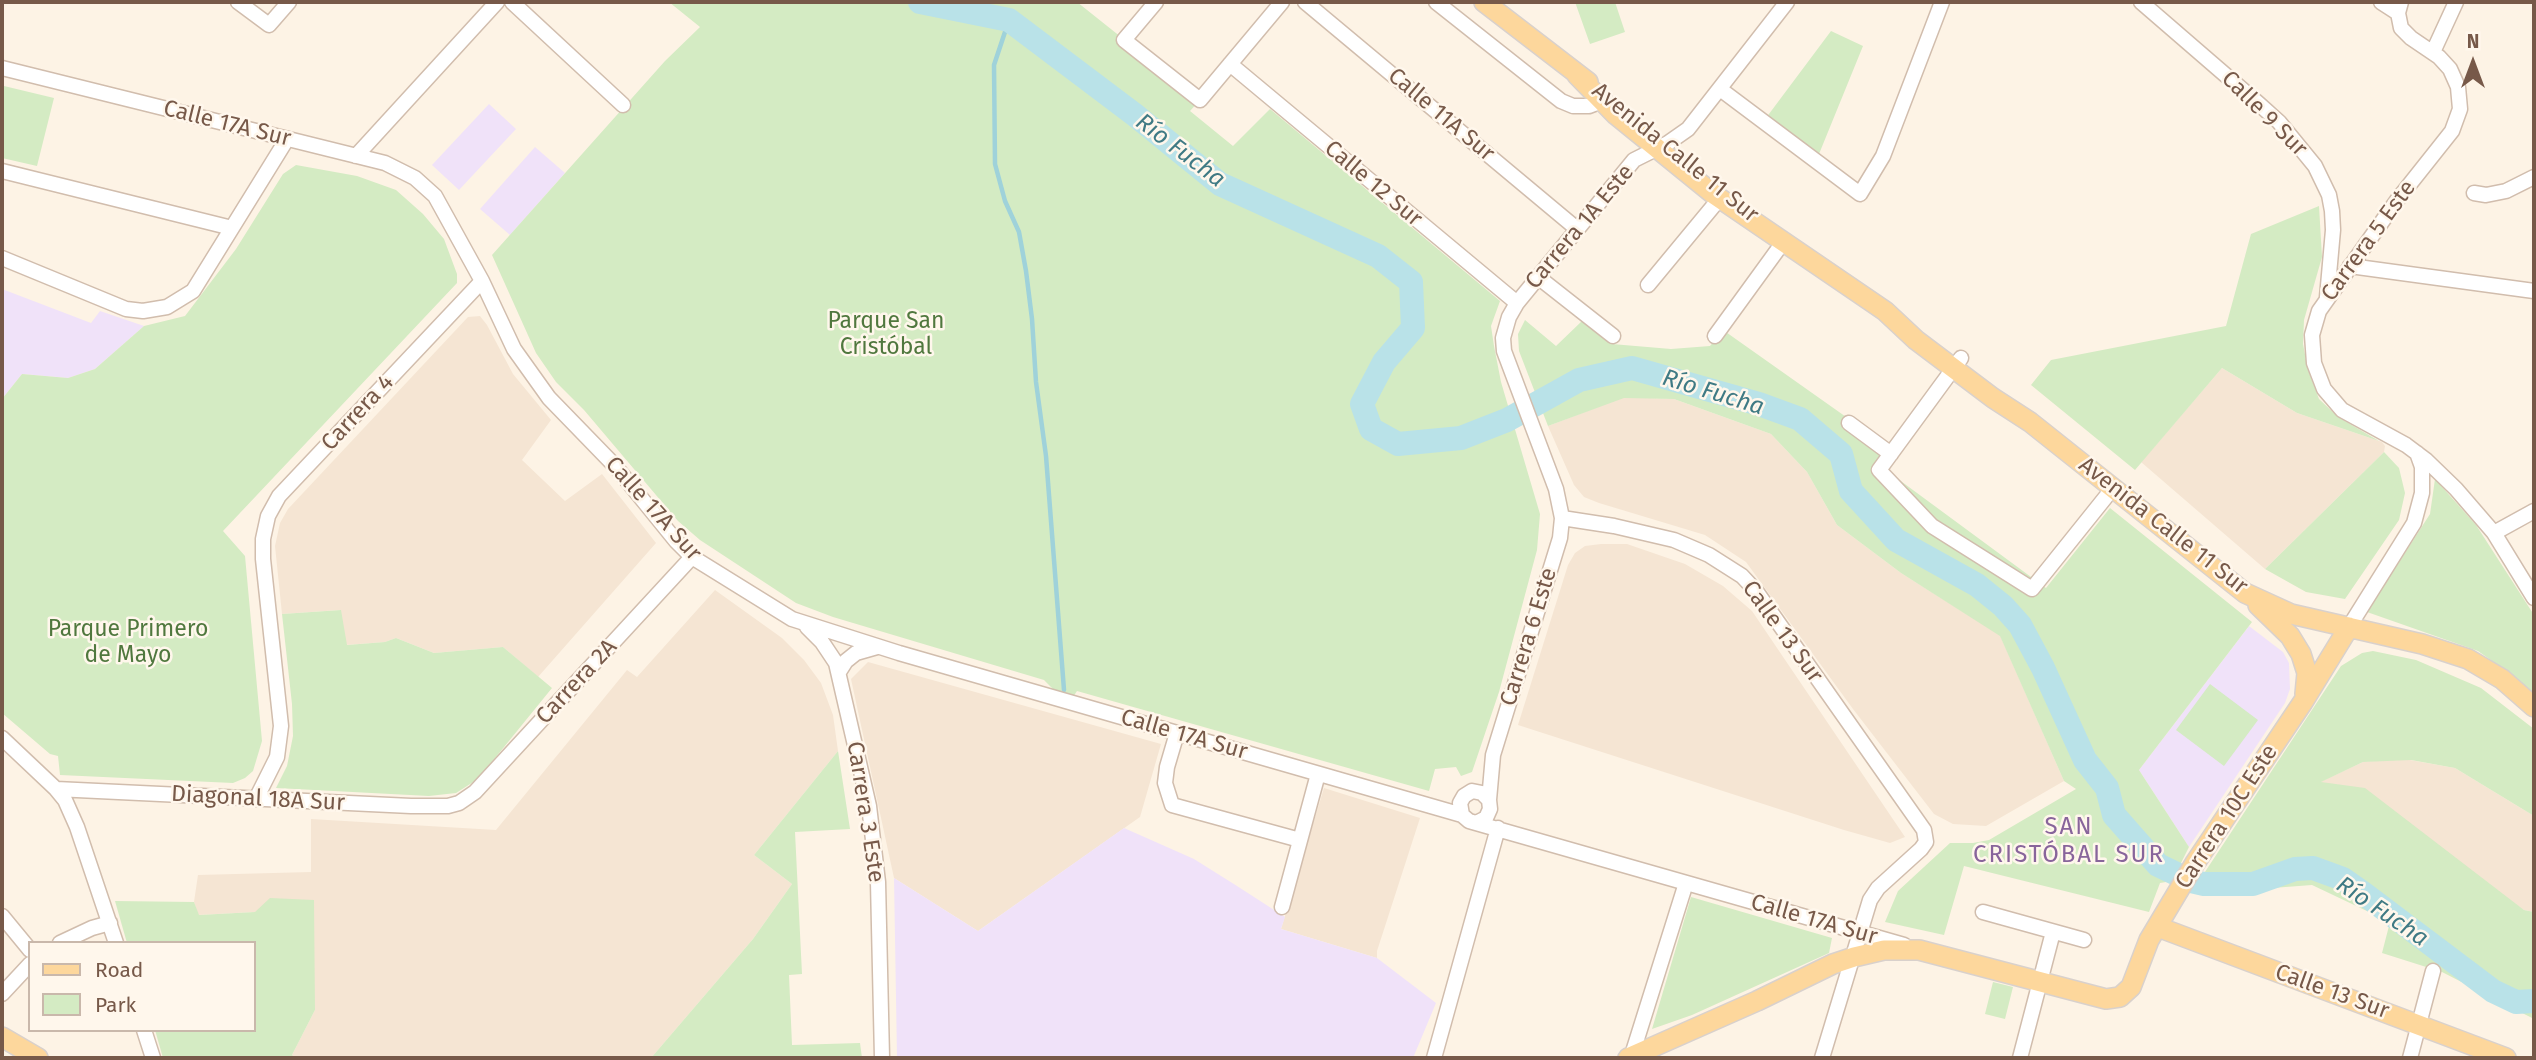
<!DOCTYPE html>
<meta charset="utf-8">
<style>
body{margin:0}
#map{position:relative;width:2536px;height:1060px;overflow:hidden;background:#fdf3e5;font-family:"Fira Sans",sans-serif}
canvas{display:block}
.frame{position:absolute;inset:0;border:4px solid #775949;pointer-events:none}
.legend{position:absolute;left:28px;top:941px;width:228px;height:91px;box-sizing:border-box;background:#fff7ec;border:2px solid #c9b8ab;margin:0;padding:9px 12px;list-style:none;font-size:21px;color:#775949}
.legend li{display:flex;align-items:center;gap:14px;height:35px}
.legend b{width:35px;border:2px solid #c9b8ab}
.north{position:absolute;left:2438px;top:28px;width:70px;height:70px;-webkit-text-stroke:5px #fff7ec;paint-order:stroke;rotate:0deg;font-size:19px;font-weight:700;line-height:28px;text-align:center;color:#775949}
.north::after{content:'';display:block;margin:auto;width:24px;height:32px;background:#775949;clip-path:polygon(50% 0,100% 100%,50% 72%,0 100%)}
</style>
<div id="map">
<canvas width="2536" height="1060"></canvas>
<div class="frame"></div>
<ul class="legend">
<li><b style="height:9px;background:#fdd79c"></b>Road</li>
<li><b style="height:19px;background:#d4ebc3"></b>Park</li>
</ul>
<div class="north">N</div>
</div>
<script>
const ctx = document.querySelector('canvas').getContext('2d');
ctx.lineJoin = 'round';
function fill(path, color) {
  ctx.fillStyle = color;
  ctx.fill(path, 'evenodd');
}
function toPath(rows) {
  const path = new Path2D();
  for (const r of rows) {
    path.moveTo(r[0], r[1]);
    for (let i = 2; i < r.length; i += 2) path.lineTo(r[i], r[i + 1]);
  }
  return path;
}
function trace(path, color, width, dash) {
  ctx.strokeStyle = color;
  ctx.lineWidth = width;
  ctx.lineCap = dash ? 'butt' : 'round';
  ctx.setLineDash(dash || []);
  ctx.stroke(path);
}
function label(font, color, halo, rows, align = 'center') {
  ctx.font = font + ' "Fira Sans",sans-serif';
  ctx.lineWidth = 5;
  ctx.setLineDash([]);
  ctx.textBaseline = 'middle';
  ctx.strokeStyle = halo;
  ctx.fillStyle = color;
  for (const [text, x, y, turn = 0] of rows) {
    ctx.save();
    ctx.translate(x, y);
    ctx.rotate((+turn || 0) * Math.PI / 180);
    ctx.textAlign = isNaN(turn) ? turn : align;
    if (halo) ctx.strokeText(text, 0, 0);
    ctx.fillText(text, 0, 0);
    ctx.restore();
  }
}
fill(toPath([
 [480,316,487,325,513,374,551,420,522,460,565,501,602,474,656,543,538,677,503,647,434,653,396,638,385,642,346,645,340,610,282,614,275,546,280,523,288,509,468,317],
 [2222,368,2297,413,2382,442,2385,446,2384,452,2265,569,2141,462],
 [1624,397,1674,399,1771,434,1807,472,1837,525,1901,573,2000,635,2064,781,1986,826,1953,824,1934,814,1853,709,1746,562,1705,535,1599,503,1584,497,1574,485,1548,426],
 [1601,544,1627,544,1685,564,1723,586,1752,611,1905,837,1890,843,1844,830,1518,725,1568,565,1575,553,1585,546],
 [715,590,782,638,804,660,821,683,833,715,838,751,754,855,792,884,753,939,651,1058,296,1058,292,1055,315,1010,255,912,198,915,194,902,198,875,311,872,311,819,496,830,627,670,637,677],
 [868,662,1161,744,1140,817,978,931,894,878,851,679],
 [2385,760,2410,760,2455,768,2534,816,2534,912,2524,910,2320,782,2363,762],
 [1324,788,1420,818,1377,951,1377,958,1281,929]
]), '#f5e5d3');
fill(toPath([
 [489,104,516,129,459,190,432,165],
 [535,147,565,173,510,235,480,209],
 [2,289,91,323,100,311,144,326,95,369,68,378,22,374,2,399],
 [2249,626,2283,652,2289,663,2290,689,2285,703,2189,847,2139,770],
 [1124,828,1194,859,1237,886,1285,917,1281,929,1377,958,1436,1003,1413,1058,897,1058,894,878,978,931]
]), '#f0e2f9');
fill(toPath([
 [669,2,1077,2,1200,100,1190,111,1233,146,1270,109,1500,301,1491,326,1494,346,1501,382,1540,514,1537,550,1499,692,1472,772,1461,776,1456,767,1435,769,1429,791,1077,691,1073,697,1057,693,1044,680,833,617,796,603,700,540,678,521,584,410,556,382,536,353,492,255,665,61,700,27],
 [1575,2,1615,2,1625,32,1590,44],
 [1831,31,1863,46,1819,154,1766,118],
 [4,86,54,98,37,166,2,158,2,97],
 [296,165,357,176,396,190,423,214,444,239,457,274,457,283,223,531,245,556,262,741,253,771,245,778,233,783,60,775,58,756,50,754,2,713,2,399,22,374,68,378,95,369,144,326,185,316,236,249,283,174],
 [2319,206,2322,257,2304,320,2303,344,2308,370,2319,399,2338,417,2379,441,2297,413,2222,368,2135,470,2031,385,2051,360,2226,326,2251,234],
 [1525,320,1556,346,1582,321,1612,344,1671,349,1710,346,1723,330,1890,448,1879,465,2046,588,2110,508,2252,622,2139,770,2189,847,2172,881,2160,883,2149,912,1964,866,1944,935,1885,922,1898,891,1950,843,1973,843,1989,840,2076,789,2064,781,2000,636,1901,573,1837,525,1807,472,1771,434,1674,399,1624,398,1548,426,1519,351,1518,334],
 [2384,452,2399,468,2405,493,2399,520,2345,599,2306,592,2265,569],
 [2435,479,2476,525,2534,615,2534,696,2512,675,2478,651,2367,612,2430,514],
 [341,610,347,645,385,642,396,638,434,653,503,647,552,688,478,779,456,793,429,796,276,788,287,766,293,736,292,704,282,614],
 [2373,651,2416,660,2481,688,2534,729,2534,816,2455,768,2411,760,2363,762,2321,782,2365,788,2524,910,2534,912,2534,1019,2442,972,2382,953,2390,922,2312,885,2220,892,2195,887,2341,666,2362,653],
 [2210,684,2258,720,2224,766,2176,730],
 [838,751,850,829,795,832,802,974,789,975,792,1045,860,1043,862,1058,651,1058,753,939,792,884,754,855],
 [1691,897,1832,938,1829,953,1692,1015,1652,1029],
 [270,898,314,900,315,1010,292,1055,296,1058,163,1058,155,1030,254,1030,254,943,127,943,115,901,194,902,199,915,255,912],
 [1993,982,2013,987,2005,1019,1985,1014]
]), '#d4ebc3');
trace(toPath([
 [1009,20,994,65,995,164,1005,201,1019,232,1026,271,1032,319,1036,382,1046,456,1064,690]
]), '#9fd2da', 4.5);
trace(toPath([
 [920,2,1009,20,1135,115,1220,184,1378,256,1411,282,1413,328,1384,362,1362,404,1371,429,1398,444,1461,438,1507,420,1579,380,1632,368,1759,404,1800,419,1841,454,1851,491,1896,540,1977,585,2003,606,2020,625,2043,668,2085,760,2107,788,2114,815,2158,865,2191,881,2204,884,2253,884,2295,869,2313,868,2343,879,2363,893,2493,991,2516,1002,2534,1001]
]), '#b9e2e8', 24);
const minor = toPath([
 [238,2,269,25,289,2],
 [512,2,623,105],
 [1156,2,1124,40,1200,100,1282,2],
 [1305,2,1577,229],
 [1436,2,1561,101,1573,106,1589,106,1602,101],
 [2141,2,2259,104,2279,122,2315,166,2329,195,2332,211,2333,230,2327,297],
 [2381,2,2398,13],
 [2401,2,2398,13,2401,28,2411,38,2439,57,2450,69,2458,87,2460,109,2452,131,2398,199,2319,311,2312,335,2314,363,2324,389,2342,410,2406,445,2426,460,2456,489,2494,533,2534,598],
 [2433,52,2456,2],
 [1230,64,1517,303],
 [2,68,385,163,415,178,435,196,482,281,514,349,549,398,616,467,676,541,692,557,792,619,899,653,1462,815,1469,821,1904,945],
 [1720,89,1860,194,1883,156,1942,2],
 [356,156,497,2],
 [2,171,232,228],
 [2474,193,2486,195,2506,191,2534,177],
 [2,258,126,309,143,311,167,307,193,291,287,139],
 [2350,266,2534,291],
 [1538,277,1613,336],
 [1648,285,1720,198],
 [1715,336,1784,241],
 [1961,358,1879,470,1932,526,2032,589,2113,488],
 [1849,423,1891,454],
 [1562,518,1614,526,1674,540,1709,555,1742,576,1756,591,1924,830,1926,842,1921,849,1878,888,1870,900,1822,1058],
 [2494,533,2534,511],
 [807,627,822,642,836,663,869,806,878,882,882,1058],
 [2349,627,2414,523,2422,493,2422,467,2417,453],
 [839,672,846,661,856,653,877,647],
 [1177,733,1167,767,1165,783,1172,805,1300,840],
 [2,738,56,789,65,800,77,827,116,943],
 [56,789,411,806,448,806,459,803,475,792,692,557],
 [256,799,277,757,281,726,263,559,263,539,268,516,279,496,482,281],
 [1489,800,1493,755,1560,538,1562,518,1556,489,1504,351,1503,338,1509,317,1517,303,1634,160,1668,143,1688,129,1787,2],
 [1462,815,1460,803,1464,796,1472,791,1482,793,1489,800,1490,809,1486,818,1478,822],
 [1282,907,1318,774],
 [1983,912,2084,940],
 [2,916,30,950],
 [60,943,92,928,110,923],
 [2,994,30,964],
 [144,1030,153,1058],
 [1434,1058,1498,828],
 [1631,1058,1686,883],
 [2020,1058,2053,932],
 [2410,1058,2433,971]
]);
const major = toPath([
 [1484,2,1588,82],
 [1577,75,1616,115,1712,193,1885,311,1916,340,1993,398,2030,422,2245,593,2291,614,2422,644,2468,659,2502,679,2534,707],
 [2258,605,2290,636,2301,654,2307,673,2305,694],
 [2158,927,2506,1058],
 [2,1037,38,1058],
 [1628,1058,1757,1001,1833,964,1854,957,1884,950,1919,950,2106,999,2120,997,2131,987,2149,940,2195,863,2303,702,2349,627]
]);
trace(minor, '#d1bdad', 17);
trace(major, '#d9d1cc', 22);
trace(minor, '#fff', 14);
trace(major, '#fdd79c', 19);
label('23px', '#775949', '#fff7ec', [
 ["Calle 9 Sur",2264,114,45],
 ["Calle 11A Sur",1441,115,40],
 ["Calle 17A Sur",227,124,14],
 ["Avenida Calle 11 Sur",1675,153,39],
 ["Calle 12 Sur",1373,184,40],
 ["Carrera 1A Este",1580,227,-50],
 ["Carrera 5 Este",2369,241,-54],
 ["Carrera 4",358,413,-47],
 ["Calle 17A Sur",653,509,48],
 ["Avenida Calle 11 Sur",2163,526,38],
 ["Calle 13 Sur",1782,632,54],
 ["Carrera 6 Este",1529,637,-73],
 ["Carrera 2A",577,682,-47],
 ["Calle 17A Sur",1184,735,16],
 ["Diagonal 18A Sur",258,799,3],
 ["Carrera 3 Este",865,812,81],
 ["Carrera 10C Este",2227,817,-57],
 ["Calle 17A Sur",1814,920,16],
 ["Calle 13 Sur",2332,992,20]
]);
label('23px', '#50783e', '#fff7ec', [
 ["Parque San",886,322],
 ["Cristóbal",886,348],
 ["Parque Primero",128,630],
 ["de Mayo",128,656]
]);
label('italic 24px', '#3f7a84', '#fff7ec', [
 ["Río Fucha",1180,151,37],
 ["Río Fucha",1713,393,17],
 ["Río Fucha",2382,912,34]
]);
ctx.letterSpacing = '2px';
label('24px', '#88659b', '#fff7ec', [
 ["SAN",2069,827],
 ["CRISTÓBAL SUR",2069,855]
]);
ctx.letterSpacing = '0px';
</script>
